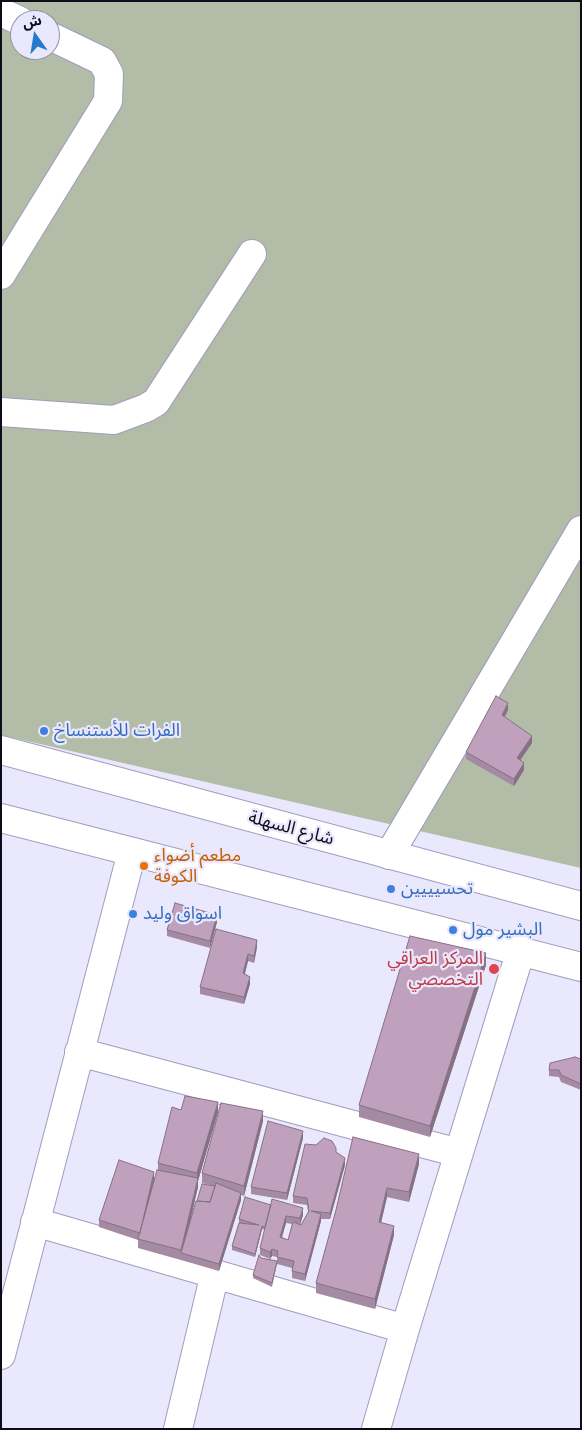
<!DOCTYPE html>
<meta charset="utf-8">
<style>
body{margin:0}
#map{position:relative;width:582px;height:1430px;overflow:hidden;background:#eae8fd;font-family:Poppins,"Noto Sans Arabic",sans-serif}
canvas{display:block}
.frame{position:absolute;inset:0;border:2px solid #0e0c18;pointer-events:none}
.north{position:absolute;left:10px;top:10px;width:50px;height:50px;box-sizing:border-box;background:#eae8fd;border:1px solid #9290a1;border-radius:50%;rotate:347deg;font-size:14px;font-weight:700;line-height:20px;text-align:center;color:#0e0c18}
.north::after{content:'';display:block;margin:auto;width:18px;height:22px;background:#257bc9;clip-path:polygon(50% 0,100% 100%,50% 72%,0 100%)}
</style>
<div id="map">
<canvas width="582" height="1430"></canvas>
<div class="frame"></div>
<div class="north">ش</div>
</div>
<script>
const ctx = document.querySelector('canvas').getContext('2d');
ctx.lineJoin = 'round';
function fill(path, color) {
  ctx.fillStyle = color;
  ctx.fill(path, 'evenodd');
}
function toPath(rows) {
  const path = new Path2D();
  for (const r of rows) {
    path.moveTo(r[0], r[1]);
    for (let i = 2; i < r.length; i += 2) path.lineTo(r[i], r[i + 1]);
  }
  return path;
}
function trace(path, color, width, dash) {
  ctx.strokeStyle = color;
  ctx.lineWidth = width;
  ctx.lineCap = dash ? 'butt' : 'round';
  ctx.setLineDash(dash || []);
  ctx.stroke(path);
}
function label(font, color, halo, rows, align = 'center') {
  ctx.font = font + ' Poppins,"Noto Sans Arabic",sans-serif';
  ctx.lineWidth = 4.5;
  ctx.setLineDash([]);
  ctx.textBaseline = 'middle';
  ctx.strokeStyle = halo;
  ctx.fillStyle = color;
  for (const [text, x, y, turn = 0] of rows) {
    ctx.save();
    ctx.translate(x, y);
    ctx.rotate((+turn || 0) * Math.PI / 180);
    ctx.textAlign = isNaN(turn) ? turn : align;
    if (halo) ctx.strokeText(text, 0, 0);
    ctx.fillText(text, 0, 0);
    ctx.restore();
  }
}
fill(toPath([
 [1,1,581,1,581,868,1,735],
 [20,20,50,20,50,50,20,50]
]), '#b2bca7');
const minor = toPath([
 [1,12,20,21],
 [1,275,108,101,109,74,102,61,50,36],
 [1,412,114,420,146,408,156,402,252,254],
 [389,855,581,530],
 [79,1052,459,1153],
 [35,1222,405,1329],
 [1,1355,132,852],
 [178,1429,215,1273],
 [376,1429,405,1329,521,950]
]);
const major = toPath([
 [1,750,581,906],
 [1,818,581,967]
]);
trace(minor, '#a09cbd', 30);
trace(major, '#a09cbd', 30);
trace(minor, '#fff', 28);
trace(major, '#fff', 28);
fill(toPath([
 [508,710,504,717,532,743,520,760,524,770,514,786,466,759,466,752],
 [217,922,210,948,167,936,167,930],
 [257,947,254,963,248,961,245,974,250,984,244,1004,200,994,200,987],
 [486,965,430,1137,359,1117,359,1105],
 [581,1059,581,1090,561,1082,559,1077,549,1076,549,1070],
 [181,1110,218,1112,198,1181,198,1187,189,1224,197,1201,210,1185,202,1183,202,1173,263,1121,244,1196,241,1195,241,1200,219,1271,181,1260,138,1248,138,1240,99,1227,99,1220,154,1179,158,1170,158,1163],
 [303,1138,287,1200,251,1194,251,1187],
 [336,1152,345,1165,330,1219,321,1219,321,1221,305,1281,292,1278,292,1268,277,1264,272,1287,253,1278,253,1275,261,1258,277,1261,277,1257,272,1256,270,1259,260,1255,260,1248,265,1230,262,1229,255,1257,232,1250,232,1246,239,1223,239,1219,303,1215,300,1224,301,1225,308,1212,307,1205,293,1203,293,1196],
 [286,1223,292,1224,288,1240,282,1237],
 [419,1164,409,1202,387,1197,381,1222,394,1235,375,1309,316,1293,316,1283,336,1210]
]), '#a48aa3');
fill(toPath([
 [508,703,508,710,502,722,502,715],
 [532,736,532,743,517,765,517,758],
 [524,763,524,770,514,786,514,779],
 [217,915,217,922,210,948,210,941],
 [257,940,257,947,254,963,254,956],
 [486,953,486,965,430,1137,430,1126],
 [248,954,248,961,243,980,243,973],
 [250,977,250,984,244,1004,244,997],
 [218,1102,218,1112,198,1181,198,1187,183,1253,181,1253,181,1250,197,1179,197,1173],
 [263,1111,263,1121,244,1196,244,1186],
 [303,1131,303,1138,287,1200,287,1193],
 [419,1154,419,1164,409,1202,409,1192],
 [345,1158,345,1165,330,1219,330,1213],
 [154,1172,154,1179,140,1240,140,1234],
 [387,1188,387,1197,379,1232,379,1222],
 [241,1193,241,1200,219,1271,219,1264],
 [303,1208,303,1215,300,1225,300,1218],
 [321,1214,321,1221,305,1281,305,1274],
 [286,1216,286,1223,280,1244,280,1237],
 [262,1226,262,1229,255,1257,255,1254],
 [394,1226,394,1235,375,1309,375,1299],
 [272,1249,272,1256,270,1259,270,1252]
]), '#867184');
const building = toPath([
 [496,696,508,703,502,715,532,736,517,758,524,763,514,779,466,752,496,696],
 [175,903,217,915,210,941,167,930,175,903],
 [216,929,257,940,254,956,248,954,243,973,250,977,244,997,200,987,216,929],
 [410,936,486,953,430,1126,359,1105,410,936],
 [575,1057,581,1059,581,1084,561,1075,559,1070,549,1070,550,1063,575,1057],
 [185,1096,218,1102,197,1173,158,1163,172,1107,181,1110,185,1096],
 [221,1103,263,1111,244,1186,202,1173,221,1103],
 [268,1121,303,1131,287,1193,251,1187,268,1121],
 [353,1137,419,1154,409,1192,387,1188,379,1222,394,1226,375,1299,316,1283,336,1210,353,1137],
 [324,1138,332,1141,336,1148,336,1152,345,1158,330,1213,311,1211,321,1214,305,1274,292,1271,294,1261,277,1257,278,1251,272,1249,270,1252,260,1248,272,1199,303,1208,300,1218,286,1216,280,1237,288,1240,293,1222,301,1225,309,1211,307,1198,293,1196,305,1144,316,1145,324,1138],
 [119,1160,154,1172,140,1233,99,1220,119,1160],
 [157,1170,198,1178,181,1250,138,1239,157,1170],
 [216,1183,241,1193,219,1264,181,1253,196,1201,210,1202,216,1183],
 [202,1184,215,1186,210,1202,197,1201,202,1184],
 [245,1197,271,1205,265,1227,262,1226,255,1254,232,1246,239,1223,259,1225,239,1219,245,1197],
 [259,1255,261,1258,277,1261,272,1283,253,1275,259,1255]
]);
fill(building, '#bfa1bd');
trace(building, '#867184', 1);
for (const [x, y, r, color] of [
 [44,731,5,"#3f7fe0"],
 [144,866,5,"#e8710a"],
 [391,889,5,"#3f7fe0"],
 [133,914,5,"#3f7fe0"],
 [453,930,5,"#3f7fe0"],
 [494,969,6,"#e0444e"]
]) {
  const dot = new Path2D();
  dot.arc(x, y, r, 0, 2 * Math.PI);
  ctx.fillStyle = color;
  ctx.fill(dot);
  trace(dot, '#eae8fd', 2);
}
label('18px', '#366cbe', '#eae8fd', [
 ["الفرات للأستنساخ",54,731],
 ["تحسيييين",401,889],
 ["اسواق وليد",143,914],
 ["البشير مول",463,930]
], 'left');
label('18px', '#0e0c18', '#eae8fd', [
 ["شارع السهلة",291,829,15]
]);
label('18px', '#c56008', '#eae8fd', [
 ["مطعم أضواء",154,856],
 ["الكوفة",154,877]
], 'left');
label('18px', '#be3a42', '#eae8fd', [
 ["المركز العراقي",483,959],
 ["التخصصي",483,980]
], 'right');
</script>
